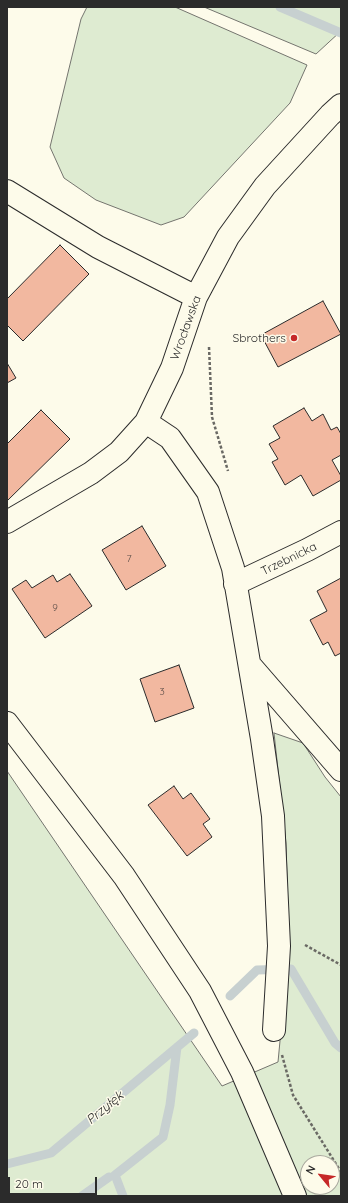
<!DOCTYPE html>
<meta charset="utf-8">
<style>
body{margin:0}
#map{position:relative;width:348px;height:1203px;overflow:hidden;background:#fdfbea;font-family:Quicksand,sans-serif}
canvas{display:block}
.frame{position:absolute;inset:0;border:8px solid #2b2b2b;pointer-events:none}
.north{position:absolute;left:300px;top:1155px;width:40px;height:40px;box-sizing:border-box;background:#fdfbea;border:1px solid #a9a89e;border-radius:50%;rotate:299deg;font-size:11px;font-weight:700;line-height:16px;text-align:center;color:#2b2b2b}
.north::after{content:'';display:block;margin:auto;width:14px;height:18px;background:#c62828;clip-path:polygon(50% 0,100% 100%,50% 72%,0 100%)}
.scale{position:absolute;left:8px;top:1177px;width:89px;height:18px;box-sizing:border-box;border:2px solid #2b2b2b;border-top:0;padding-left:5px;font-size:12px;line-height:14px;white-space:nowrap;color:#2b2b2b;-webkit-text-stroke:3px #fdfbea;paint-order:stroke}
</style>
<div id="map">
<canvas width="348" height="1203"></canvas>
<div class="frame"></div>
<div class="north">N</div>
<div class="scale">20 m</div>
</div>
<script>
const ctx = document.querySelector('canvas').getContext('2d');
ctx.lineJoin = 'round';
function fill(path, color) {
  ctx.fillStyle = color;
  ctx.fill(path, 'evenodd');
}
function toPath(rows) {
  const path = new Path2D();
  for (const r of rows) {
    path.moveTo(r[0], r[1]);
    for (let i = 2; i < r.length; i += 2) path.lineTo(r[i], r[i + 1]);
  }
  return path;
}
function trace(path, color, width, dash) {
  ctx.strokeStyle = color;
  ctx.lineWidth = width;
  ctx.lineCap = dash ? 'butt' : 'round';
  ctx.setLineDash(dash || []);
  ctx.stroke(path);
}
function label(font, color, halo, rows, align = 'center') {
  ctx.font = font + ' Quicksand,sans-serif';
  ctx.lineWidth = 3;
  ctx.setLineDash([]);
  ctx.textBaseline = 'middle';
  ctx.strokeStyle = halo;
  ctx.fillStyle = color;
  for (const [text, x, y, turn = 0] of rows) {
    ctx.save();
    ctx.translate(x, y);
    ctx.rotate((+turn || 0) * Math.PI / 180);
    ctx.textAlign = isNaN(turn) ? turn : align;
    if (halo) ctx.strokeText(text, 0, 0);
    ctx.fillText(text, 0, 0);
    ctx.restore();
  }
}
const green = toPath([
 [87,7,175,7,307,65,290,103,184,217,161,225,96,200,64,178,50,147,81,19,87,7],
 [204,7,341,7,341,31,316,54,204,7],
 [274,733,303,743,325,777,341,797,341,1196,7,1196,7,771,222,1086,278,1062,289,946,286,843,274,733],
 [308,1163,332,1163,332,1187,308,1187,308,1163]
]);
fill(green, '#deebd1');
trace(green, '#74746e', 1);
trace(toPath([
 [280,7,341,33],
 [230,996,257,970,291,969,335,1043,341,1048],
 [7,1164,51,1153,194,1033],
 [82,1196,109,1177],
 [123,1196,115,1175,163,1137,170,1105,177,1047]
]), '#c7d0d0', 9);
const building = toPath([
 [60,245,89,274,23,341,7,325,7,299,60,245],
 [323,301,341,334,278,367,261,335,323,301],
 [7,363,16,378,7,383,7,363],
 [304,408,312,421,323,414,331,430,337,427,341,434,341,455,332,460,341,476,341,480,313,496,301,475,285,485,272,462,278,459,269,444,280,438,273,426,304,408],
 [41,410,70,439,7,501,7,444,41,410],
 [142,526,166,566,126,590,102,550,142,526],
 [70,574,92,606,45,638,12,589,26,580,32,588,53,575,57,582,70,574],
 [341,578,341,653,335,656,328,642,323,645,310,620,327,611,317,591,341,578],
 [179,665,194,708,155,722,140,679,179,665],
 [174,786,183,799,191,793,210,819,203,824,212,837,187,856,148,805,174,786]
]);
fill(building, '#f2b8a0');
trace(building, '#2b2b2b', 1);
const street = toPath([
 [7,191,98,247,196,297],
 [146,422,170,438,208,492,233,568,262,739,273,816,279,946,274,1030],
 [7,522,91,473,119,452,146,422,172,368,196,297,228,237,265,186,330,115,341,105],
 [235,584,307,550,341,532],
 [250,665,341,770]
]);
const secondary = toPath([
 [7,723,124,876,200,991,242,1072,295,1196]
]);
trace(street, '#2b2b2b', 24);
trace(secondary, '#2b2b2b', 24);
trace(toPath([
 [209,347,212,417,228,471],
 [305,945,341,965],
 [282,1055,293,1095,341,1172]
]), '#6a6964', 2.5, [3, 2]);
trace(street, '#fdfbea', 22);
trace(secondary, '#fdfbea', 22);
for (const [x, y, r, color] of [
 [294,338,4,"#c62828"]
]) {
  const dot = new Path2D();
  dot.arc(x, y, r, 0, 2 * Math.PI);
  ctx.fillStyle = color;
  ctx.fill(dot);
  trace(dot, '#fdfbea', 1.5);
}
label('10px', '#5d4e48', null, [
 ["7",129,559],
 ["9",55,608],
 ["3",162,692]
]);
label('12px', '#2b2b2b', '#fdfbea', [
 ["Wrocławska",186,328,-70],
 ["Trzebnicka",289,559,-26]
]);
label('12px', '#2b2b2b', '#fdfbea', [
 ["Sbrothers",286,338]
], 'right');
label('italic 13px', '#2b2b2b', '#fdfbea', [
 ["Przyłęk",105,1108,-40]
]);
</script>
